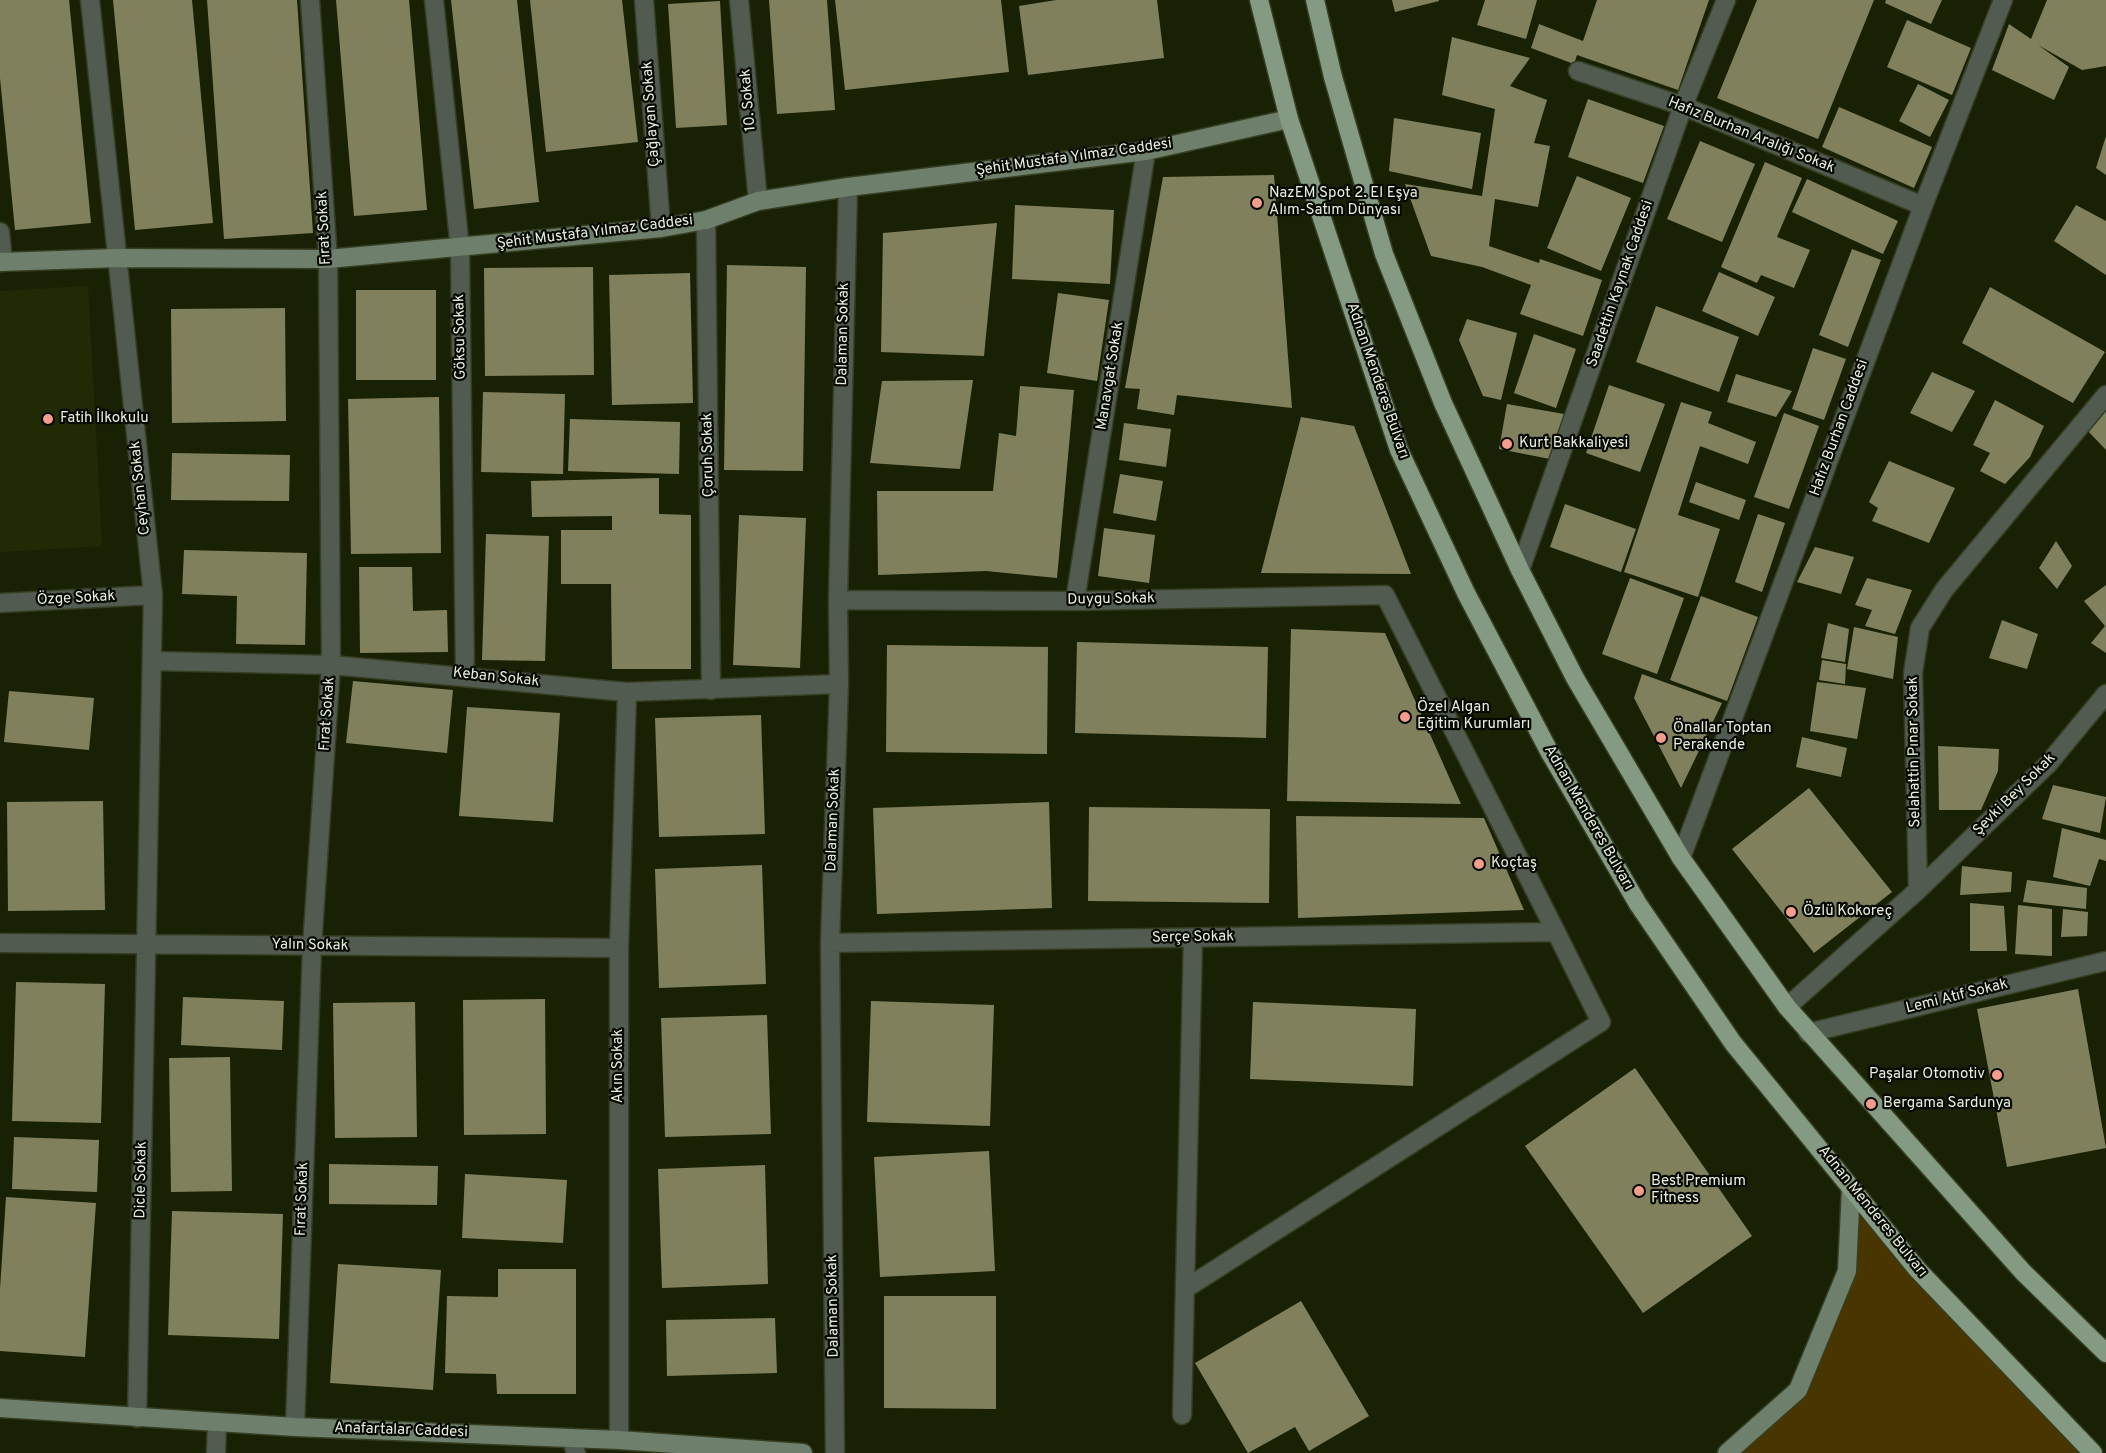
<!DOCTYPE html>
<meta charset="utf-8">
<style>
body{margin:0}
canvas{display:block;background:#192104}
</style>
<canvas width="2106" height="1453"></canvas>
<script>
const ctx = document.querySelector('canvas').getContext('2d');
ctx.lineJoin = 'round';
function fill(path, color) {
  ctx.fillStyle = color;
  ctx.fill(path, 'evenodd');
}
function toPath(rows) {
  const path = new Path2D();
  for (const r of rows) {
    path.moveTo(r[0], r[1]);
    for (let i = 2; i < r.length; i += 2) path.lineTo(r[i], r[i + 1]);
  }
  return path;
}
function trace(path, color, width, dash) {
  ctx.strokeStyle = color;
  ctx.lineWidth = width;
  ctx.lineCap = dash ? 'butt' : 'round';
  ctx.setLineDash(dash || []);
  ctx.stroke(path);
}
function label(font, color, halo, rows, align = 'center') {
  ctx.font = font + ' Overpass,sans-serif';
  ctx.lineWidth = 4.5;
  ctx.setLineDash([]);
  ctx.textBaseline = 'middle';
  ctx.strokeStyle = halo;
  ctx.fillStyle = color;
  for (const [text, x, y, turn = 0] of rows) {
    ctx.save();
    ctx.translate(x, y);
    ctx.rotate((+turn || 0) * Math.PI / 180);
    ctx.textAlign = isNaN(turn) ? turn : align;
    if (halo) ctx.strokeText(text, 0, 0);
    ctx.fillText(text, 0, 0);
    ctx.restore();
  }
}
fill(toPath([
 [88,286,102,546,0,552,0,291]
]), '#202a04');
fill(toPath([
 [1851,1188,2093,1453,1727,1453,1798,1390,1847,1271]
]), '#483500');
fill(toPath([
 [0,0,69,0,91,223,15,230,0,78],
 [113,0,192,0,213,223,135,230],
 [207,0,297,0,313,233,224,239],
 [336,0,409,0,427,210,354,216],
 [451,0,517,0,539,202,474,209],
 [530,0,622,0,638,142,546,152],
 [769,0,827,0,835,110,777,114],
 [835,0,1001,0,1009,72,845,90],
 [1056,0,1157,0,1164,58,1028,75,1019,6],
 [1392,0,1439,0,1439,1,1395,12],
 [1485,0,1537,0,1526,39,1477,25],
 [1597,0,1709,0,1678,90,1577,55,1574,64,1531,48,1539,24,1583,41],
 [1757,0,1874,0,1818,139,1717,98],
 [1886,0,1942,0,1931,24,1885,3],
 [2047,0,2106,0,2106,66,2082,70,2038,45,2069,67,2054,100,1992,70,2009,24,2031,39],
 [720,1,727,125,676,128,668,4],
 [1907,20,1971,48,1952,95,1887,67],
 [1452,37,1530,58,1510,86,1547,100,1534,143,1550,146,1538,207,1495,199,1489,246,1539,263,1540,259,1602,280,1583,336,1520,314,1531,285,1482,267,1431,256,1405,184,1482,196,1495,109,1442,95],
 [1918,84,1949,100,1930,137,1899,121],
 [1588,99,1664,126,1643,183,1568,157],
 [1839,107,1932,147,1914,188,1822,147],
 [1394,118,1481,133,1472,189,1389,171],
 [2106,136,2106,175,2096,168],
 [1700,141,1755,164,1722,242,1667,219],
 [1765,162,1802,178,1777,237,1810,250,1794,288,1761,275,1757,283,1721,267],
 [1274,175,1292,408,1177,395,1174,415,1137,409,1140,389,1125,388,1163,177],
 [1577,176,1631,198,1601,271,1547,248],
 [1807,179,1898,221,1883,254,1792,212],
 [1015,205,1114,210,1110,284,1012,279],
 [2076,205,2106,221,2106,275,2054,241],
 [997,223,984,356,881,352,883,233],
 [1852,249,1881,260,1848,347,1819,335],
 [727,265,806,267,803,471,724,470],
 [593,267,594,375,485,376,484,268],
 [1719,272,1775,297,1758,336,1702,311],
 [690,273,693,403,612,405,609,275],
 [1990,287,2105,352,2073,403,1962,343],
 [356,290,436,290,436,380,356,380],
 [1058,293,1109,300,1097,381,1047,373],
 [1656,306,1739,337,1719,392,1636,362],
 [285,308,286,421,172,423,171,309],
 [1467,319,1517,333,1501,400,1483,396,1459,340],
 [1534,334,1576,349,1556,408,1514,393],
 [1813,348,1846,359,1824,420,1792,409],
 [1932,372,1975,391,1952,432,1910,413],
 [1736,374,1792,391,1776,417,1727,402],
 [973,380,960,469,870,463,882,381],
 [1609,385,1665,404,1640,472,1586,453],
 [1020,386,1074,390,1057,578,986,571,878,575,877,491,993,491,999,433,1016,436],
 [483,392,565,394,563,474,481,472],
 [439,397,441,553,351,554,348,399],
 [1995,400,2044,426,2030,457,2005,484,1980,471,1990,453,1973,445],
 [1681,402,1712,412,1708,423,1756,442,1748,464,1700,446,1678,515,1720,529,1698,597,1624,572],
 [1507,404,1564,414,1555,460,1499,449],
 [2106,407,2106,450,2087,430],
 [1784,413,1819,426,1789,509,1754,497],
 [1301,417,1354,426,1411,574,1261,573],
 [570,419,680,422,679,474,568,471],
 [1124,423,1171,429,1166,467,1119,460],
 [172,453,290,455,289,501,171,500],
 [1889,461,1955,488,1929,543,1872,521,1878,508,1869,502],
 [1120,474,1163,481,1156,521,1113,513],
 [659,478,659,514,691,515,691,669,612,669,611,584,561,584,561,530,612,530,612,516,532,517,531,481],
 [1696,482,1746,500,1739,520,1689,502],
 [1565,504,1636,529,1621,572,1550,547],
 [1758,514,1785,523,1762,592,1735,582],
 [739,515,806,518,800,668,733,665],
 [1104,528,1155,535,1149,583,1098,576],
 [486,534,549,536,545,661,482,660],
 [2056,541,2072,566,2057,589,2039,568],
 [1815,547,1854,557,1841,594,1797,582],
 [184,550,307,553,305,645,236,644,237,596,182,594],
 [359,567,412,567,413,611,447,610,448,652,360,653],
 [1630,578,1684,598,1657,674,1602,654],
 [1867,578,1912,590,1895,634,1865,626,1872,610,1855,605],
 [2106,585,2106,653,2091,643,2105,626,2084,601],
 [1701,596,1758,617,1727,701,1670,680],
 [2002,620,2038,634,2027,669,1989,658],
 [1828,623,1849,629,1845,662,1821,658],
 [1854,627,1898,637,1893,679,1847,669],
 [1291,629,1385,633,1461,804,1287,801],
 [1077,642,1268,647,1266,738,1075,733],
 [887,645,1048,647,1047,754,886,752],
 [1822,660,1846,664,1845,684,1819,680],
 [1642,674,1722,703,1681,788,1634,698],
 [353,681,453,690,447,753,346,743],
 [1817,682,1866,688,1857,739,1810,731],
 [9,691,94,698,89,750,4,742],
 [467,707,560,713,553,822,459,816],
 [761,715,765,834,659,837,655,718],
 [1802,737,1847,748,1841,777,1796,767],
 [1938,746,1999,749,1998,771,1981,810,1939,810],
 [2053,785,2106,797,2100,833,2042,819],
 [1809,788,1892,892,1814,953,1732,849],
 [103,801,105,910,8,911,7,802],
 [1049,802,1052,908,877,914,873,808],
 [1089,807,1270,809,1269,903,1088,901],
 [1296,816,1484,818,1524,910,1298,918],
 [2062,828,2106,840,2106,861,2099,859,2090,886,2053,877],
 [762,865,766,984,659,988,655,869],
 [1962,866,2012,872,2011,892,1960,895],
 [2027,880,2087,888,2086,909,2023,902],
 [1970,903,2004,906,2007,951,1970,951],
 [2018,905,2052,909,2052,956,2015,954],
 [2063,909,2088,912,2087,936,2061,937],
 [16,982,105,984,101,1123,12,1121],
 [2078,989,2106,1148,2007,1167,1977,1009],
 [183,997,284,1001,282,1050,181,1045],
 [545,999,546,1134,464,1135,463,1000],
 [871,1001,994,1005,990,1126,867,1122],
 [415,1002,417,1137,335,1138,333,1003],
 [1253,1002,1416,1009,1413,1086,1250,1079],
 [767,1015,771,1134,665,1137,661,1018],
 [230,1057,232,1191,171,1192,169,1058],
 [1635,1068,1752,1236,1643,1313,1525,1146],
 [14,1137,99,1140,97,1192,12,1189],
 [989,1151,995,1271,880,1277,874,1157],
 [329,1164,438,1166,437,1205,329,1204],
 [765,1165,768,1284,662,1288,658,1169],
 [465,1174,567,1180,563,1243,462,1238],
 [6,1197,96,1203,85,1357,0,1351,0,1289],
 [172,1211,283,1214,279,1339,168,1335],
 [338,1264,441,1270,433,1390,330,1383],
 [498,1269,576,1269,576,1394,497,1394,496,1374,445,1373,447,1296,498,1297],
 [884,1296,996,1296,996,1409,884,1408],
 [1301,1301,1369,1416,1309,1451,1295,1427,1248,1453,1195,1363],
 [775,1318,777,1373,667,1376,666,1320]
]), '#81805d');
const street = toPath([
 [90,0,153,595,137,1418],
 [434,0,460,249,465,675],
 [644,0,661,228],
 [739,0,758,201],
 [1578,71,1683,106,1923,206],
 [706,220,711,690],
 [0,232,3,262],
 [1520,570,1683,106,1726,0],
 [838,600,1075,601,1385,595,1556,932,1601,1022,1185,1289],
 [1075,601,1146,151],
 [0,603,153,595],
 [153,661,331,665,627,692,839,684],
 [1681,858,1923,206,2003,0],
 [1918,890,2048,764,2106,694],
 [0,943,619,948],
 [830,943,1556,932],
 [1787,1007,1918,890,1913,673,1920,628,1944,590,2106,395],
 [1808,1033,2106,961],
 [1182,1415,1193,938],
 [295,1427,312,947,331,665,328,259,310,0],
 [571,1438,576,1453],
 [619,1440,619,948,627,692],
 [216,1453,217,1422],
 [835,1453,830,943,839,684,838,600,848,187]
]);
const secondary = toPath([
 [0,262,117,258,328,259,661,228,706,220,758,201,848,187,1146,151,1289,119],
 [0,1408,295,1427,619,1440,803,1453],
 [1727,1453,1798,1390,1847,1271,1851,1188]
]);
const primary = toPath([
 [1259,0,1289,119,1399,450,1466,593,1550,753,1638,904,1733,1043,1917,1269,2093,1453],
 [1315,0,1333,77,1384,254,1443,403,1520,570,1575,678,1681,858,1787,1007,2023,1272,2106,1353]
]);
trace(street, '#363e22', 21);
trace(secondary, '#363e22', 21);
trace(primary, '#363e22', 21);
trace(street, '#515b50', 18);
trace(secondary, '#6e7f6c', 18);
trace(primary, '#859a82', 18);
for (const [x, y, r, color] of [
 [1257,203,6,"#f49d8b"],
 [48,419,6,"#f49d8b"],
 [1507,444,6,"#f49d8b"],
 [1405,717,6,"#f49d8b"],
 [1661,738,6,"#f49d8b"],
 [1479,864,6,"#f49d8b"],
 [1791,912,6,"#f49d8b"],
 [1997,1075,6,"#f49d8b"],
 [1871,1104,6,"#f49d8b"],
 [1639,1191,6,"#f49d8b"]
]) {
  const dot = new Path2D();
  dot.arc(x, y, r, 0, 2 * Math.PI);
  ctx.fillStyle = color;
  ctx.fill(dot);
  trace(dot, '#060901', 2);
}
label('15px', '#e7eedc', '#060901', [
 ["10. Sokak",749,100,-95],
 ["Çağlayan Sokak",652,114,-94],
 ["Hafız Burhan Aralığı Sokak",1751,136,22],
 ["Şehit Mustafa Yılmaz Caddesi",1074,158,-8],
 ["Fırat Sokak",325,228,-93],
 ["Şehit Mustafa Yılmaz Caddesi",595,233,-7],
 ["Saadettin Kaynak Caddesi",1621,284,-71],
 ["Dalaman Sokak",844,334,-89],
 ["Göksu Sokak",461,337,-91],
 ["Manavgat Sokak",1111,376,-81],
 ["Adnan Menderes Bulvarı",1377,381,71],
 ["Hafız Burhan Caddesi",1840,428,-70],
 ["Çoruh Sokak",709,455,-91],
 ["Ceyhan Sokak",141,488,-96],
 ["Özge Sokak",76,599,-3],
 ["Duygu Sokak",1111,600,-1],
 ["Keban Sokak",496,678,6],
 ["Fırat Sokak",328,714,-86],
 ["Selahattin Pınar Sokak",1915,752,-91],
 ["Şevki Bey Sokak",2015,795,-45],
 ["Adnan Menderes Bulvarı",1588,818,60],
 ["Dalaman Sokak",834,820,-88],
 ["Serçe Sokak",1193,938,-1],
 ["Yalın Sokak",310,946,1],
 ["Lemi Atıf Sokak",1957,997,-14],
 ["Akın Sokak",619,1066,-90],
 ["Dicle Sokak",142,1180,-89],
 ["Fırat Sokak",303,1199,-88],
 ["Adnan Menderes Bulvarı",1872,1212,51],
 ["Dalaman Sokak",834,1306,-91],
 ["Anafartalar Caddesi",401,1431,2]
]);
label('15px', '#e7eedc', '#060901', [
 ["NazEM Spot 2. El Eşya",1269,194],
 ["Alım-Satım Dünyası",1269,211],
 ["Fatih İlkokulu",60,419],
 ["Kurt Bakkaliyesi",1519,444],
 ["Özel Algan",1417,708],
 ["Eğitim Kurumları",1417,725],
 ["Önallar Toptan",1673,729],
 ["Perakende",1673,746],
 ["Koçtaş",1491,864],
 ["Özlü Kokoreç",1803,912],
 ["Paşalar Otomotiv",1985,1075,"right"],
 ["Bergama Sardunya",1883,1104],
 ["Best Premium",1651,1182],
 ["Fitness",1651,1199]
], 'left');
</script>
